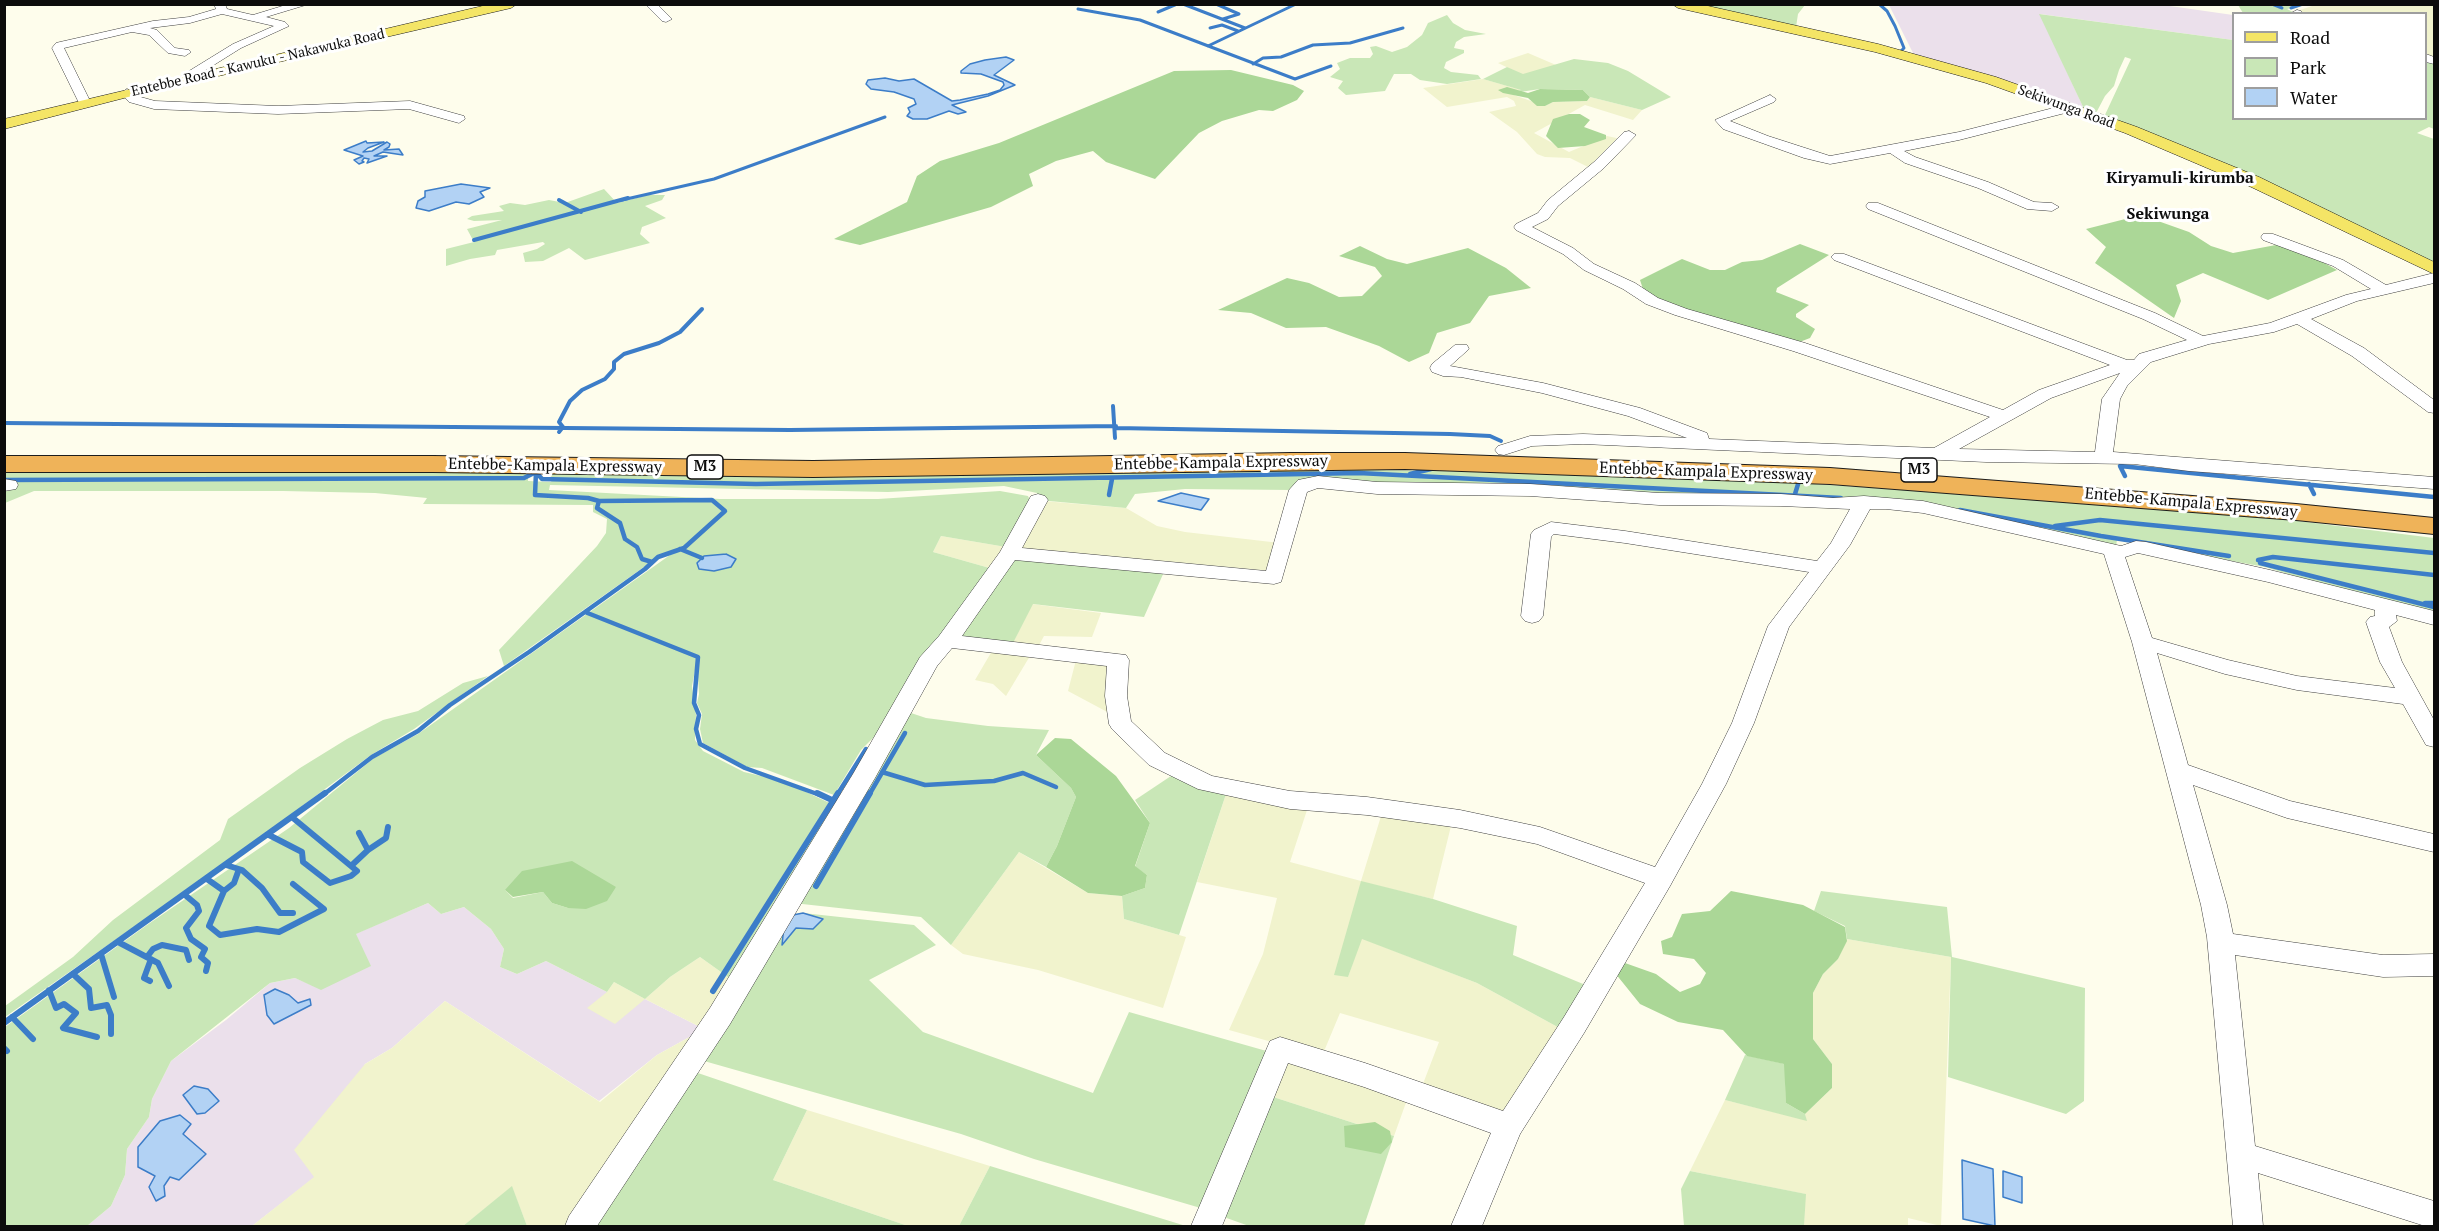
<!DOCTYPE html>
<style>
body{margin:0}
#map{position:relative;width:2439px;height:1231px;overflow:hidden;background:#fefdec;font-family:"PT Serif",serif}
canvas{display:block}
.frame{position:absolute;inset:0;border:6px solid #0c0c0c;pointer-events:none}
.legend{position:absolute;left:2232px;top:12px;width:195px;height:108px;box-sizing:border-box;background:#fff;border:2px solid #9e9e9e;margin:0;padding:8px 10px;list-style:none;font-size:18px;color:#0c0c0c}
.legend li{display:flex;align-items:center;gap:12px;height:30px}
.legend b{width:30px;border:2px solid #9e9e9e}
</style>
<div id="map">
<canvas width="2439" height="1231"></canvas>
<div class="frame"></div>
<ul class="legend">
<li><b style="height:8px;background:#f4e566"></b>Road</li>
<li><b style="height:16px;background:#c9e7b7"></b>Park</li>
<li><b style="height:16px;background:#b2d2f4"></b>Water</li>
</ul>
</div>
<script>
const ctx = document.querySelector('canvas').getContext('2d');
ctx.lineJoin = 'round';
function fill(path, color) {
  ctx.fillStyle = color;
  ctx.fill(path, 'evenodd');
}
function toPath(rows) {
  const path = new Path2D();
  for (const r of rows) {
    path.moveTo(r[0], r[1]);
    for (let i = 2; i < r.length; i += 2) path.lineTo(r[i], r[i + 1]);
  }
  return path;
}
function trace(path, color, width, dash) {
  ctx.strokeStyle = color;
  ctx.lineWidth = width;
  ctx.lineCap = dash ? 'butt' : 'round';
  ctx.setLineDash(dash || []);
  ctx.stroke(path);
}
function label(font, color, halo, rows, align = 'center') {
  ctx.font = font + ' "PT Serif",serif';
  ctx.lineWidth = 6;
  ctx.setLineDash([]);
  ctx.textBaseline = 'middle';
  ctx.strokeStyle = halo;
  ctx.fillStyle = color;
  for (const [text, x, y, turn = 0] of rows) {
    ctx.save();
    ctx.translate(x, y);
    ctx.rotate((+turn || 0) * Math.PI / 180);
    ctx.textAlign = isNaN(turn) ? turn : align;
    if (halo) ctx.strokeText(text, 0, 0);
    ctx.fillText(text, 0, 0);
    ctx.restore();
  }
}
fill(toPath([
 [1889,5,2163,5,2233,15,2233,40,2040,14,2085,111,1914,55],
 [428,903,441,914,464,907,491,929,504,949,500,967,517,974,546,961,607,992,645,999,704,1029,657,1055,599,1101,445,1001,392,1048,365,1064,315,1177,252,1226,87,1226,111,1206,125,1175,127,1149,149,1117,152,1099,171,1061,226,1020,270,983,295,978,321,989,370,966,355,934]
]), '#ebe0eb');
fill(toPath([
 [2315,5,2434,5,2434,60,2426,57,2426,14,2303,14,2297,11],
 [1528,53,1556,65,1523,75,1498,63],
 [1483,79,1522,90,1511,94,1545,106,1553,102,1587,101,1590,97,1642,110,1633,120,1585,105,1534,133,1569,152,1607,136,1621,139,1590,168,1570,158,1545,157,1537,154,1517,132,1489,112,1516,106,1514,101,1507,97,1447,107,1423,88],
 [1043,501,1126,508,1157,526,1185,532,1280,543,1273,571,1019,548],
 [941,536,1006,547,993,569,933,552],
 [1032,604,1101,613,1092,637,1044,636,1037,649,1012,645],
 [992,651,1030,656,1006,696,993,684,975,680],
 [1076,660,1113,664,1111,714,1068,691],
 [1227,791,1308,807,1290,862,1361,881,1382,813,1452,822,1433,899,1361,882,1348,977,1361,938,1477,983,1565,1031,1504,1119,1421,1089,1439,1042,1340,1013,1322,1056,1229,1030,1263,954,1277,898,1197,882],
 [1019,852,1088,893,1122,896,1124,919,1186,937,1163,1008,1038,970,963,954,951,945],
 [1847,939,1951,957,1941,1226,1908,1218,1908,1226,1804,1226,1805,1194,1690,1171,1725,1100,1806,1120,1805,1114,1832,1088,1832,1064,1813,1039,1813,993,1823,974,1838,959],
 [700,957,735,982,660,1097,603,1176,572,1226,527,1226,512,1187,463,1226,252,1226,314,1177,294,1150,365,1064,392,1048,445,1001,600,1102,657,1055,704,1029,645,999,615,1024,587,1008,607,992,614,982,645,999,670,977],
 [1282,1056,1408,1097,1394,1136,1267,1095],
 [807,1110,990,1166,959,1226,908,1226,773,1180]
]), '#f1f3cd');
fill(toPath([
 [1688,5,1805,5,1798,14,1796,27],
 [2238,5,2306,5,2287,9,2297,14,2243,13],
 [2039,14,2233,40,2234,118,2426,118,2426,59,2434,63,2434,129,2429,127,2417,133,2434,139,2434,265,2304,202,2104,117,2131,59,2125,57,2119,70,2114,86,2105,96,2095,115,2085,111],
 [1447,15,1453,23,1465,30,1486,34,1464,37,1456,42,1454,48,1464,50,1464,53,1446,62,1444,68,1451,72,1478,75,1481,79,1447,84,1420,80,1411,74,1394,74,1385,91,1346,95,1338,88,1343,81,1330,77,1340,69,1337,63,1350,58,1370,58,1373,54,1370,47,1376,46,1392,52,1407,47,1422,35,1428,23],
 [1574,59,1608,63,1628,71,1671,97,1642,110,1590,97,1583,90,1540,89,1520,92,1518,91,1521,90,1483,79,1507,67,1523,74],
 [604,189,617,203,648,195,665,195,662,200,645,206,666,218,642,227,640,234,650,243,585,260,569,248,543,261,525,262,523,253,537,249,545,244,543,242,497,250,495,255,470,259,446,266,446,249,474,242,467,229,502,220,474,221,467,219,472,216,504,211,499,206,510,203,525,205,549,200,565,203],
 [1257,468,1683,475,2226,512,2434,538,2434,612,2357,595,2265,567,2117,540,2115,552,1939,513,1882,507,1829,497,1630,496,1462,488,1330,479,1292,490,1185,489,1135,494,1126,508,1038,500,1037,493,1004,486,888,492,550,485,549,490,720,499,878,499,1000,491,1028,496,1031,503,1006,547,941,536,933,552,993,569,882,729,861,750,834,795,762,768,747,767,703,743,700,729,702,714,697,703,699,694,697,660,692,686,696,715,695,740,703,751,744,772,783,781,838,807,735,982,700,957,670,977,645,999,614,982,607,992,546,961,517,974,500,967,504,949,491,929,464,907,441,914,428,903,356,934,371,966,321,990,295,978,270,983,171,1061,152,1099,149,1117,127,1149,125,1175,111,1206,87,1226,5,1226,5,1027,147,925,289,828,374,758,418,734,670,555,658,557,504,666,499,650,597,546,606,533,607,519,593,512,593,505,423,504,427,498,375,493,283,491,34,491,5,503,4,491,12,484,5,483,5,472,532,471,528,474,528,481,551,482,553,478,542,471],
 [616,887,568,908,552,903,543,892,513,898,505,890],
 [1013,556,1164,572,1144,617,1033,604,1012,645,960,639],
 [488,676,414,729,371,755,302,806,292,816,5,1017,5,1006,73,957,113,920,220,840,228,819,300,768,347,739,383,720,418,711,463,683],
 [905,711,926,718,988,726,1049,730,1036,755,1071,788,1076,797,1057,846,1046,867,1019,852,951,945,921,917,793,903],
 [1174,774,1227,791,1179,935,1124,919,1122,896,1145,888,1147,875,1135,867,1150,823,1135,800],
 [1361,881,1433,899,1517,926,1513,955,1588,986,1565,1031,1477,983,1362,939,1348,977,1334,975],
 [1821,891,1947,907,1952,957,2085,988,2084,1101,2066,1114,1948,1077,1951,957,1847,939,1845,926,1814,911],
 [803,913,914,925,936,945,869,980,923,1032,1093,1093,1129,1012,1270,1052,1204,1209,1034,1159,961,1134,697,1059,785,919,796,928,813,929,823,919],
 [1745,1055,1785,1064,1786,1103,1805,1114,1807,1121,1725,1100],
 [692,1071,807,1110,773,1180,908,1226,589,1226],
 [1267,1095,1394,1136,1364,1226,1249,1226,1221,1216],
 [990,1166,1186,1226,959,1226],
 [1690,1171,1806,1194,1804,1226,1684,1226,1681,1189],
 [512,1186,527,1226,463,1226]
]), '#c9e7b7');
fill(toPath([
 [1231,70,1293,85,1304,91,1297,100,1273,111,1259,110,1222,121,1199,133,1155,179,1106,162,1093,151,1056,161,1029,174,1033,186,991,207,860,245,834,239,907,202,917,176,940,161,999,143,1174,71],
 [1507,87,1528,93,1540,89,1583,90,1590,97,1587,101,1553,102,1545,106,1537,106,1528,98,1503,93,1498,90],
 [1569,114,1580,114,1590,120,1584,127,1606,135,1606,139,1585,146,1558,148,1546,136,1553,119],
 [2141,215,2189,232,2211,246,2233,253,2276,245,2308,254,2337,270,2268,300,2203,273,2176,285,2181,301,2174,318,2095,263,2106,247,2086,229],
 [1800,244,1829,255,1777,288,1776,292,1809,305,1796,314,1796,317,1815,329,1810,338,1797,343,1666,303,1644,292,1640,280,1682,259,1710,270,1725,270,1742,262,1762,260],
 [1360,246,1387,259,1407,264,1468,248,1506,268,1531,288,1489,296,1470,323,1437,333,1429,353,1409,362,1379,346,1326,327,1286,328,1251,313,1218,310,1287,278,1309,283,1339,297,1362,296,1382,276,1375,267,1339,256],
 [1055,738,1071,739,1116,776,1150,823,1135,866,1147,875,1145,888,1122,896,1088,893,1046,867,1057,846,1076,797,1071,788,1036,755],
 [572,861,616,887,607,901,586,909,568,908,552,903,543,892,513,897,505,890,522,871],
 [1731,891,1803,905,1845,927,1847,941,1838,959,1823,974,1813,993,1813,1039,1832,1064,1832,1088,1805,1114,1786,1103,1784,1064,1747,1056,1723,1030,1678,1022,1640,1004,1615,973,1625,963,1656,974,1680,992,1700,984,1706,973,1694,959,1663,954,1661,941,1672,937,1682,914,1710,911],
 [1375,1122,1390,1131,1392,1142,1381,1154,1345,1147,1344,1126]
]), '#abd797');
const water = toPath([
 [1006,57,1014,60,994,75,1015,85,988,96,952,105,966,112,958,114,949,111,927,119,913,119,907,116,910,112,908,108,916,104,914,99,894,92,871,89,866,84,868,80,885,78,899,81,914,79,952,101,960,100,988,94,1000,90,1004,85,1003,82,981,74,961,73,961,71,970,64,985,60,1006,57],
 [366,141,367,143,384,142,368,148,363,152,372,151,387,142,390,144,389,147,384,150,399,149,403,155,383,152,374,156,387,156,367,163,369,159,364,158,362,161,364,162,359,164,354,160,363,156,344,150,366,141],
 [461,184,490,188,480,192,484,197,469,204,456,202,429,211,416,208,418,201,425,197,425,191,461,184],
 [1181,493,1209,499,1201,510,1158,501,1181,493],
 [726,554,736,559,731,567,714,571,699,569,697,563,704,556,726,554],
 [803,913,823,919,813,929,796,928,782,945,784,926,793,915,803,913],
 [275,989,289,995,298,1003,310,999,311,1005,274,1024,267,1015,264,995,275,989],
 [194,1086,208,1089,219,1101,205,1113,197,1114,183,1095,194,1086],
 [180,1115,191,1124,183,1134,206,1154,179,1180,170,1177,164,1186,165,1196,156,1201,149,1187,155,1176,138,1167,138,1147,160,1121,180,1115],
 [1962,1160,1993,1169,1995,1226,1963,1219,1962,1160],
 [2003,1171,2022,1177,2022,1203,2003,1197,2003,1171]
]);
fill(water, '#b2d2f4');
trace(water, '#3c7dc8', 1.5);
trace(toPath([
 [1183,4,1245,28],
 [1216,4,1239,14,1223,19],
 [1879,4,1887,11,1895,26,1904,48,1901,51],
 [2272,4,2282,8],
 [2291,8,2303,4],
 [1078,9,1140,20,1295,79,1331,66],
 [1158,12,1177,4],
 [1210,28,1222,25,1238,31],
 [1208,46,1296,4],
 [1253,64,1263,58,1281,57,1313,45,1350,43,1403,28],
 [622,200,714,179,885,117]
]), '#3c7dc8', 3);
trace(toPath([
 [559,200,581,212],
 [474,240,628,198],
 [1113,406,1115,438],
 [4,423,790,430,1116,426],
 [1116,428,1450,434,1490,436,1501,441],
 [559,432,563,427,559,422,570,401,582,390,605,379,614,369,614,362,624,354,659,343,680,332,702,309]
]), '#3c7dc8', 4);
trace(toPath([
 [536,472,542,479,756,484,1359,473,1841,498],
 [536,472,535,495,588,498,599,501,597,508,620,523,625,539,637,547,642,559,652,562],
 [1410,474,1431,469],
 [2125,476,2120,466,2434,497],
 [4,480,524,478,536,472],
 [2309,484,2314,494],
 [1795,494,1799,481],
 [1109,495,1112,479],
 [1960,510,2101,536,2229,556],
 [2055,526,2100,520,2434,553],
 [680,549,702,558],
 [2258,560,2273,557,2434,575],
 [2260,563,2434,607],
 [2425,603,2434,603],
 [585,612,698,657,694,703,699,715,696,729,700,744,745,768,820,795],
 [882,772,925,785,994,781,1023,773,1056,787],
 [323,795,372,757,418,731,450,705,529,652,645,569,658,557,684,548,725,511,712,500,599,501],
 [837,795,866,749],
 [869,795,905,733]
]), '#3c7dc8', 4.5);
trace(toPath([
 [817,793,834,801],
 [359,833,368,850],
 [269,835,302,852,303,862,330,883,351,876,357,871,293,818],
 [226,865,242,870,262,888,280,913,293,913],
 [351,866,368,850,386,838,388,827],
 [207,879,224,891,209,926,220,935,257,929,279,932,324,909,293,884],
 [816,886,870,793],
 [224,891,234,883,239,869],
 [185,895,197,905,199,911,186,928,191,939,205,949,201,957,208,963,206,971],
 [118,942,158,963,169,986],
 [101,954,114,997],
 [147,957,153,949,162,945,186,950,189,960],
 [73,974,89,989,91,1008,107,1005,111,1015,111,1034],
 [150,981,144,978,151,959],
 [49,990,56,1008,64,1004,76,1013,63,1028,97,1037],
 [713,991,838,793],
 [12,1017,33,1039],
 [4,1023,325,793],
 [4,1048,7,1051]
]), '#3c7dc8', 6);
const minor = toPath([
 [214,4,225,4,227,9,253,15,289,4,309,4,266,17,285,22,289,26,241,48,185,83,181,82,181,76,233,44,274,26,222,14,190,23,150,28,157,30,175,48,189,50,191,52,185,56,168,53,149,35,132,32,64,48,91,103,85,107,79,103,52,48,56,43,60,42,153,21,189,17,216,9,214,4],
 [645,4,657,4,672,19,666,22,662,21,645,4],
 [2297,10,2301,11,2303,14,2291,13,2297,10],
 [2426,54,2434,57,2434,64,2426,62,2426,54],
 [127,89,137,96,155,101,278,106,410,101,464,116,465,119,459,123,409,109,278,114,154,109,129,102,121,93,127,89],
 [1770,95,1776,99,1774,102,1730,121,1768,136,1830,156,1959,132,2069,104,2073,105,2075,108,2073,111,1959,140,1904,151,1915,157,1988,182,2034,202,2052,203,2059,207,2052,211,2027,209,1978,188,1905,163,1890,153,1830,164,1804,158,1723,129,1715,120,1770,95],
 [1629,131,1636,135,1604,168,1558,206,1548,219,1532,227,1573,248,1594,264,1635,283,1658,298,1687,309,1805,343,2003,410,2039,390,2110,365,1834,260,1831,257,1834,254,1844,254,2127,360,2134,360,2139,354,2187,340,2143,319,1868,209,1866,206,1868,203,1878,203,2155,313,2203,336,2270,323,2346,295,2371,289,2333,266,2263,240,2261,237,2263,234,2273,234,2343,260,2386,285,2434,273,2434,283,2357,301,2311,319,2364,348,2434,400,2434,413,2428,412,2352,356,2297,324,2274,332,2209,344,2151,362,2127,386,2120,399,2113,452,2434,477,2434,489,2189,471,2134,464,1986,462,1583,444,1532,446,1504,455,1498,454,1495,450,1498,446,1530,436,1583,434,1687,438,1628,416,1542,393,1461,377,1443,376,1432,372,1430,368,1432,364,1455,345,1467,345,1469,349,1450,366,1543,383,1640,408,1707,433,1709,439,1934,448,1990,417,1793,351,1675,315,1646,304,1623,289,1584,270,1563,254,1516,230,1514,227,1516,224,1538,213,1548,200,1594,162,1624,132,1629,131],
 [2120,373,2102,399,2095,452,1959,449,2051,398,2120,373],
 [1318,476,1377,482,1530,484,1659,493,1781,494,1833,498,1864,496,1923,501,2121,546,2136,541,2146,542,2270,570,2434,611,2434,625,2396,615,2397,621,2389,627,2402,662,2434,720,2434,747,2426,745,2403,704,2297,690,2225,674,2157,653,2188,765,2290,801,2434,834,2434,852,2287,818,2193,785,2227,905,2233,934,2383,955,2434,954,2434,976,2383,977,2235,955,2255,1146,2434,1201,2434,1226,2425,1226,2258,1173,2263,1226,2233,1226,2207,937,2201,905,2132,642,2104,554,1923,513,1886,509,1870,509,1850,545,1789,627,1754,723,1726,784,1670,886,1584,1033,1520,1134,1482,1226,1451,1226,1491,1133,1364,1087,1288,1063,1222,1226,1191,1226,1270,1041,1280,1037,1365,1063,1503,1111,1564,1017,1645,883,1537,844,1460,828,1367,815,1290,809,1198,789,1149,765,1112,729,1109,724,1105,696,1107,666,952,648,937,666,875,778,730,1024,597,1226,565,1226,569,1216,710,1008,853,774,920,657,939,636,1000,552,1031,496,1038,494,1045,496,1048,500,1022,548,1266,571,1289,490,1298,480,1318,476],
 [1318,488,1377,494,1530,496,1659,505,1781,506,1850,509,1831,543,1817,561,1625,531,1551,522,1534,530,1531,534,1521,616,1525,621,1532,623,1539,621,1543,616,1551,537,1554,534,1625,543,1809,572,1768,626,1732,723,1702,784,1655,867,1540,827,1460,810,1367,797,1290,791,1212,776,1165,753,1131,721,1127,696,1129,660,1126,655,962,636,1015,560,1274,584,1281,582,1307,492,1318,488],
 [2138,553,2268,582,2375,610,2375,616,2370,617,2366,622,2380,662,2395,688,2297,676,2228,660,2152,638,2125,557,2138,553],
 [4,479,16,481,18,485,16,489,4,491,4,479]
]);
const major = toPath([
 [491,4,517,4,511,8,128,97,4,129,4,119,491,4],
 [1672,4,1699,4,1878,44,1996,77,2137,127,2259,177,2434,262,2434,274,2247,185,2125,133,1986,83,1875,52,1678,8,1672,4]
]);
const highway = toPath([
 [1291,453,1405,453,1830,468,2296,504,2434,518,2434,534,2296,520,1830,484,1405,469,813,477,433,472,4,472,4,456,433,456,813,461,1291,453]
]);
trace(minor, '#3f3f3f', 1);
trace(major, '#1d1d1d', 1);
trace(highway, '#1d1d1d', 2);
fill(minor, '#fff');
fill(major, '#f4e566');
fill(highway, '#efb359');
label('14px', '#0c0c0c', '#fff', [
 ["Entebbe Road - Kawuku - Nakawuka Road",258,63,-13],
 ["Sekiwunga Road",2066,107,20]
]);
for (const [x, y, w] of [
 [705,467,36],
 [1919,470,36]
]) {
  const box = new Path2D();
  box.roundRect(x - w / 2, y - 12, w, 24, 4.5);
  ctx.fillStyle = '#fff';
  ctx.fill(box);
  trace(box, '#0c0c0c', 1.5);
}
label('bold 15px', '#0c0c0c', null, [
 ["M3",705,467],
 ["M3",1919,470]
]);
label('bold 16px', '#0c0c0c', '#fff', [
 ["Kiryamuli-kirumba",2180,178],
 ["Sekiwunga",2168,214]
]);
label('16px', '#0c0c0c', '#fff', [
 ["Entebbe-Kampala Expressway",1221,463,-1],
 ["Entebbe-Kampala Expressway",555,466,1],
 ["Entebbe-Kampala Expressway",1706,472,2],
 ["Entebbe-Kampala Expressway",2191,503,5]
]);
</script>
